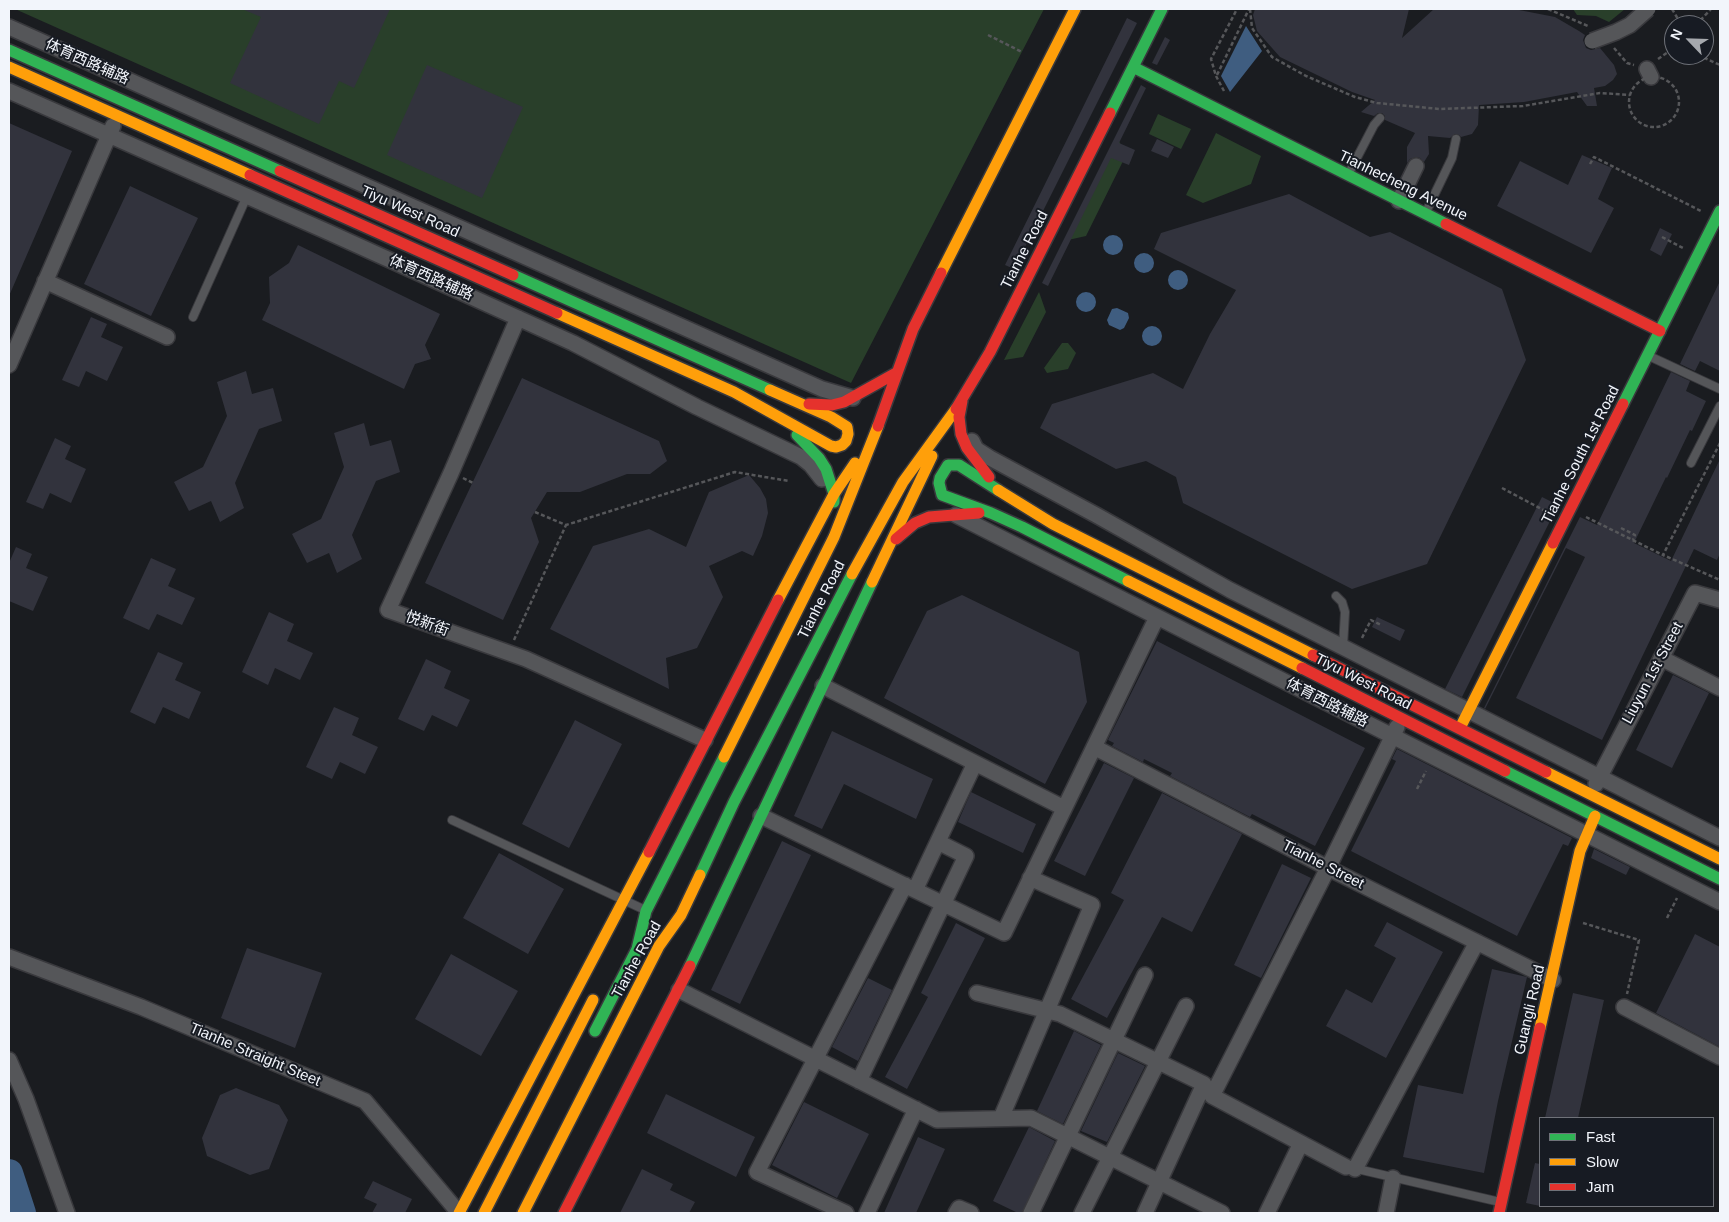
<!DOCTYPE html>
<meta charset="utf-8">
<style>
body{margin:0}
#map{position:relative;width:1729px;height:1222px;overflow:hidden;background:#1a1c20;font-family:Helvetica,sans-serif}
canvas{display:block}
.frame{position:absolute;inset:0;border:10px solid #f2f5fb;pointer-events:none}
.legend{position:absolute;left:1539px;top:1117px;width:175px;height:90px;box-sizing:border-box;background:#171b23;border:1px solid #6f7279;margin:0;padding:6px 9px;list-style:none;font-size:15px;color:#f2f5fb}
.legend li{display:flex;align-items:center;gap:10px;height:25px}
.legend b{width:25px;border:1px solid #6f7279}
.north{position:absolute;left:1664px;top:15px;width:50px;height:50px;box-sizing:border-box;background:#171b23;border:1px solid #6f7279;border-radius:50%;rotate:294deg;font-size:14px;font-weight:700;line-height:20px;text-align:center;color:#f2f5fb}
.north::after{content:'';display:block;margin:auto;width:18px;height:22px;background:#a6a9ae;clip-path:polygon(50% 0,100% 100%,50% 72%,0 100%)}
</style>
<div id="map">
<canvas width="1729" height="1222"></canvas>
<div class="frame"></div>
<ul class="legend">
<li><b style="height:6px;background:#30b455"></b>Fast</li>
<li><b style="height:6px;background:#ff9f0a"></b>Slow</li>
<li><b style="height:6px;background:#e5322d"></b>Jam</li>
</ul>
<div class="north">N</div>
</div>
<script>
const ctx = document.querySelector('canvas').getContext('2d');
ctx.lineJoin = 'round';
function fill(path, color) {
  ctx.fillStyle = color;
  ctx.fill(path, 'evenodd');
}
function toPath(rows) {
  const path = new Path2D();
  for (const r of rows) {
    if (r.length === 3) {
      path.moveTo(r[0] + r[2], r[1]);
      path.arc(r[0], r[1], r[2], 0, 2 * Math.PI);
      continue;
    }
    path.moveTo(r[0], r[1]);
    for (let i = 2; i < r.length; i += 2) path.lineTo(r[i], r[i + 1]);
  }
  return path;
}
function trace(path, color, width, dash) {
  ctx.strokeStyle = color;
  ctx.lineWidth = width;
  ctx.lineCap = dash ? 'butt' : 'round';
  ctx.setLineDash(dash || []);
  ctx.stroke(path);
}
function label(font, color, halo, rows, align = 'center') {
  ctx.font = font + ' Helvetica,"Noto Sans SC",sans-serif';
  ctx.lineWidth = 4;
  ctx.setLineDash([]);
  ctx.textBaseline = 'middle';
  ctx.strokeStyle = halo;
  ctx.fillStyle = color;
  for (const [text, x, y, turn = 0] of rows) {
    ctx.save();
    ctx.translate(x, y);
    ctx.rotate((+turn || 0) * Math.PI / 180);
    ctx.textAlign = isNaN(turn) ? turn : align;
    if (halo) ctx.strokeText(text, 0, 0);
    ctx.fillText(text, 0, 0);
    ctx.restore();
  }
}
fill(toPath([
 [15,9,1044,9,851,383],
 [1573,9,1625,9,1609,22,1596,16,1577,15],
 [1158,114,1191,129,1181,149,1149,134],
 [1216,133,1261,156,1251,184,1203,203,1186,195],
 [1118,139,1126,155,1086,236,1068,240],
 [1039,292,1046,312,1023,357,1004,360],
 [1062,343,1068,343,1076,353,1068,369,1047,373,1044,368]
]), '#293f2a');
fill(toPath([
 [1246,26,1262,51,1230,92,1221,76],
 [1113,245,10],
 [1144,263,10],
 [1178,280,10],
 [1086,302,10],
 [1117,308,1128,313,1129,318,1124,328,1120,330,1109,325,1107,320,1112,309],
 [1152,336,10]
]), '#3f5d80');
trace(toPath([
 [9,1173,22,1213]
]), '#3f5d80', 28);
fill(toPath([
 [242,9,390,9,354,88,339,81,319,124,230,83,261,17],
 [1255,9,1409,9,1402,38,1434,9,1514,9,1555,17,1579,31,1585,35,1583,40,1586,48,1591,50,1600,48,1614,65,1617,74,1613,80,1605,86,1594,88,1597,106,1587,106,1577,92,1524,102,1479,105,1478,125,1472,134,1461,137,1459,135,1455,134,1450,138,1428,136,1429,154,1424,162,1420,158,1416,157,1410,159,1407,163,1407,147,1415,133,1385,120,1385,116,1382,113,1378,113,1374,116,1361,112,1375,100,1352,92,1280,57,1257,31,1253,15],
 [1127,18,1137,23,1014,269,1005,265],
 [1165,37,1170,40,1157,65,1152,63],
 [427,65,523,107,482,198,387,155],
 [1141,85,1146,88,1119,143,1135,150,1129,165,1111,158,1048,286,1042,283],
 [9,123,72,151,9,296],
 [1157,139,1174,147,1168,158,1151,151],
 [1582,155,1612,168,1598,199,1614,208,1591,253,1497,206,1520,161,1568,185],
 [130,186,198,218,151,316,84,284],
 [1289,194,1370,237,1390,232,1502,289,1526,360,1427,564,1352,589,1183,503,1176,477,1146,461,1116,469,1040,428,1052,404,1153,373,1183,389,1210,334,1236,290,1154,249,1161,233],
 [1660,228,1672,234,1661,256,1650,250],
 [298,245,440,314,425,345,431,359,415,364,404,389,262,320,270,303,269,277,289,263],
 [1720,281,1720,371,1700,361,1695,371,1680,364],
 [91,317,107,324,101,337,123,347,107,381,86,371,79,387,62,380],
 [246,371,252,394,273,388,282,421,259,429,235,483,244,508,220,522,211,501,189,511,174,482,203,467,227,416,217,382],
 [1671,372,1690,381,1686,391,1706,401,1692,431,1690,430,1667,478,1666,477,1634,543,1671,561,1720,459,1720,553,1717,560,1694,549,1602,740,1516,698,1585,557,1566,548,1485,709,1484,708,1580,517,1597,525],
 [522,378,659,441,667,461,650,474,627,474,580,492,547,492,531,518,539,542,503,620,425,583],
 [364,423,370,446,391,440,400,472,376,481,352,535,362,559,337,573,329,553,307,563,292,534,321,519,344,467,334,433],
 [55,438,71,446,65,459,86,469,71,503,50,493,43,509,26,502],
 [749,475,760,488,766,499,768,513,762,536,753,556,742,551,709,566,723,597,697,648,666,658,669,689,550,629,593,546,649,529,686,547,709,492],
 [1542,497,1558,505,1462,697,1445,689],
 [16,547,32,554,26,568,48,577,33,611,9,601,9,563],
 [151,558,176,569,168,586,195,598,182,625,157,614,149,630,123,618],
 [962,595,1079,652,1087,702,1045,784,884,698,927,611],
 [269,612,294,624,287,641,313,653,300,680,275,668,268,685,242,672],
 [1377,617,1405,630,1400,641,1372,627],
 [1157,641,1365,748,1315,846,1252,814,1250,817,1170,776,1172,773,1144,759,1143,762,1112,746,1114,743,1108,740],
 [158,652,183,663,175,680,201,692,189,719,163,707,155,724,130,712],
 [426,659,451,671,444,688,470,700,457,727,432,715,424,731,398,719],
 [1673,675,1709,693,1672,768,1636,750],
 [334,707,359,718,352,735,378,747,365,774,340,762,332,779,306,767],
 [575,720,622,744,569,848,522,824],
 [832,731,933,779,916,819,844,784,822,829,794,816],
 [1397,749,1572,838,1568,846,1563,844,1517,936,1351,851,1396,761,1392,759],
 [1104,763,1134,778,1085,876,1054,861],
 [971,792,1036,824,1023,853,958,822],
 [1162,793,1242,834,1192,932,1162,917,1107,1018,1071,999,1124,900,1111,893],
 [782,841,811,855,740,1004,711,990],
 [1594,849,1630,867,1626,875,1591,858],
 [499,853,564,889,528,954,463,918],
 [1282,864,1311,878,1261,978,1234,965],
 [1387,922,1443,952,1386,1058,1326,1026,1346,989,1372,1003,1396,958,1374,946],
 [956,923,985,938,907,1089,885,1077,928,997,921,993],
 [1695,934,1720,947,1720,1047,1656,1013],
 [247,948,322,973,295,1048,221,1018],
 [451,954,518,991,481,1056,415,1019],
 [1492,969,1527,977,1498,1101,1484,1173,1403,1157,1418,1085,1463,1094],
 [868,978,892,990,858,1061,832,1047],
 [1573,993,1604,1000,1578,1118,1545,1118],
 [1074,1031,1101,1045,1063,1124,1037,1111],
 [1118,1053,1145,1066,1107,1142,1081,1131],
 [236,1088,279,1105,288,1120,269,1169,250,1175,207,1156,202,1138,220,1095],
 [666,1094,755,1137,736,1177,647,1133],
 [804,1102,869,1134,837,1198,772,1165],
 [1029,1127,1055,1141,1022,1213,1018,1213,993,1201],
 [918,1137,945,1149,916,1213,884,1213],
 [1535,1163,1540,1164,1540,1206,1526,1203],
 [642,1169,673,1184,670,1190,695,1202,689,1213,620,1213],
 [373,1181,412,1199,405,1213,372,1213,377,1204,364,1198]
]), '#32333d');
const lane = toPath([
 [1349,173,1374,125,1380,118],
 [1426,212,1452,158,1456,139],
 [193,317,247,196],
 [1649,356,1720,389],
 [1691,463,1720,406],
 [1336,596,1342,602,1345,612,1343,647],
 [452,820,643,909],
 [1353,1168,1500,1202]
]);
const street = toPath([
 [9,27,822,389,853,398],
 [1647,69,1651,77],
 [9,91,328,232,573,343,697,407,801,457,811,465,822,479],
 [1399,201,1416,166],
 [45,281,167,337],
 [518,318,451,473,388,610,526,659,705,740],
 [9,365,113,126],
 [972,441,976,449,990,458,1096,515,1230,590,1720,838],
 [956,515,1720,902],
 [1661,658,1720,688],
 [823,686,1064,808],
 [1094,747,1328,868,1553,980],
 [1596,784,1695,593,1720,600],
 [761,816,1004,933,1157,617],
 [915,890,975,763],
 [9,957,141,1007,365,1101,459,1213],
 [679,990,937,1120,1031,1118,1222,1213],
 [977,993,1060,1014,1204,1084,1145,1213],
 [1624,1007,1720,1057],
 [9,1060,26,1099,67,1213],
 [859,1081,966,856,938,842],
 [1001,1118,1092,905,1030,878],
 [1346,1167,1212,1096,1328,868,1397,727],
 [1355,1169,1477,942],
 [846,1213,757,1172,905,885],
 [867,1213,916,1109],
 [956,1213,959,1208,971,1213],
 [1031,1213,1145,975],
 [1082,1213,1186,1006],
 [1267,1213,1301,1143],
 [1386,1213,1393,1178]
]);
const fast = toPath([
 [9,50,280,171],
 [1133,67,1446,224],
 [1110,113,1162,9],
 [513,275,770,390],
 [1623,404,1720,211],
 [797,435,819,458,826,469,834,494,834,502],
 [998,490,959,465,948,465,940,478,939,483,942,495,991,513,1022,527,1128,581],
 [1505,771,1720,879],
 [700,875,734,802,852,574],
 [690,966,872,582],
 [595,1031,637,949,646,911,724,757]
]);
const slow = toPath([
 [9,67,250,175],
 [941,273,1075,9],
 [557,313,734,392,831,446,836,447,842,445,846,441,848,434,847,427,831,417,770,390],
 [998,490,1053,524,1313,655],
 [852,574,903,482,956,409],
 [1128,581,1302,668],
 [872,582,932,456],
 [778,600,834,494,855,463],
 [1460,728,1553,543],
 [724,757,834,537,878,426],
 [1546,772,1720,859],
 [1540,1028,1580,851,1595,816],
 [459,1213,649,852],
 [484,1213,593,1000],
 [523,1213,659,946,681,915,700,875]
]);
const jam = toPath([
 [280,171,513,275],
 [250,175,557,313],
 [1446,224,1660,331],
 [962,401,959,417,961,434,967,448,989,477],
 [809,404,832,405,844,402,896,373],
 [956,409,990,352,1110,113],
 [878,426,913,329,941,273],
 [896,539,915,523,929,517,979,513],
 [1553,543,1623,404],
 [1313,655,1546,772],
 [1302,668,1505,771],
 [649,852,778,600],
 [564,1213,690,966],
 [1499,1213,1540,1028]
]);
trace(lane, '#39393d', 10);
trace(street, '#39393d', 18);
trace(fast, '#39393d', 14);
trace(slow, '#39393d', 14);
trace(jam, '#39393d', 14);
trace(toPath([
 [1250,9,1252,28,1272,57,1306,76,1355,97,1377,103,1440,109,1523,106,1600,93,1630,95],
 [1548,9,1588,26],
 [1672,9,1678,19,1678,25],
 [1696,25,1711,9],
 [988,35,1022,52],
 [1614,48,1627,63,1634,65],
 [1698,55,1720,65],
 [1658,59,1674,48],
 [1217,75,1249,9],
 [1654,102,25],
 [1224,91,1216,76,1211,59,1237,9],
 [1590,164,1594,157,1701,211],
 [1662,237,1683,248],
 [1720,443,1663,555,1720,580],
 [463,478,473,483],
 [1502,488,1549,513],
 [535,512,566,525,735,472,789,481],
 [1586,517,1663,555],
 [1621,528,1635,535,1633,540],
 [1362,638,1371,620,1381,625],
 [514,640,566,525],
 [1417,789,1426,771],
 [1667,918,1677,898],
 [1583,923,1639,940,1627,994]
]), '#56575a', 2.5, [4, 2.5]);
trace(lane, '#555659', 8);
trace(street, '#555659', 15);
trace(fast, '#30b455', 11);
trace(slow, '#ff9f0a', 11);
trace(jam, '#e5322d', 11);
const streetBridge = toPath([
 [1592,41,1616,32,1630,25,1648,9]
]);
trace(streetBridge, '#39393d', 18, []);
trace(streetBridge, '#555659', 15);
label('15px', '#f2f5fb', '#171b23', [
 ["体育西路辅路",87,62,24],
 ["Tianhecheng Avenue",1403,186,26],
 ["Tiyu West Road",410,212,24],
 ["Tianhe Road",1025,250,-63],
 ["体育西路辅路",431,278,24],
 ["Tianhe South 1st Road",1581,455,-63],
 ["Tianhe Road",822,600,-63],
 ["悦新街",427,624,20],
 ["Liuyun 1st Street",1653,673,-62],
 ["Tiyu West Road",1363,682,27],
 ["体育西路辅路",1327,703,27],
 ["Tianhe Street",1323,865,27],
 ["Tianhe Road",637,960,-61],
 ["Guangli Road",1530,1010,-77],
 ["Tianhe Straight Steet",255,1055,23]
]);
</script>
